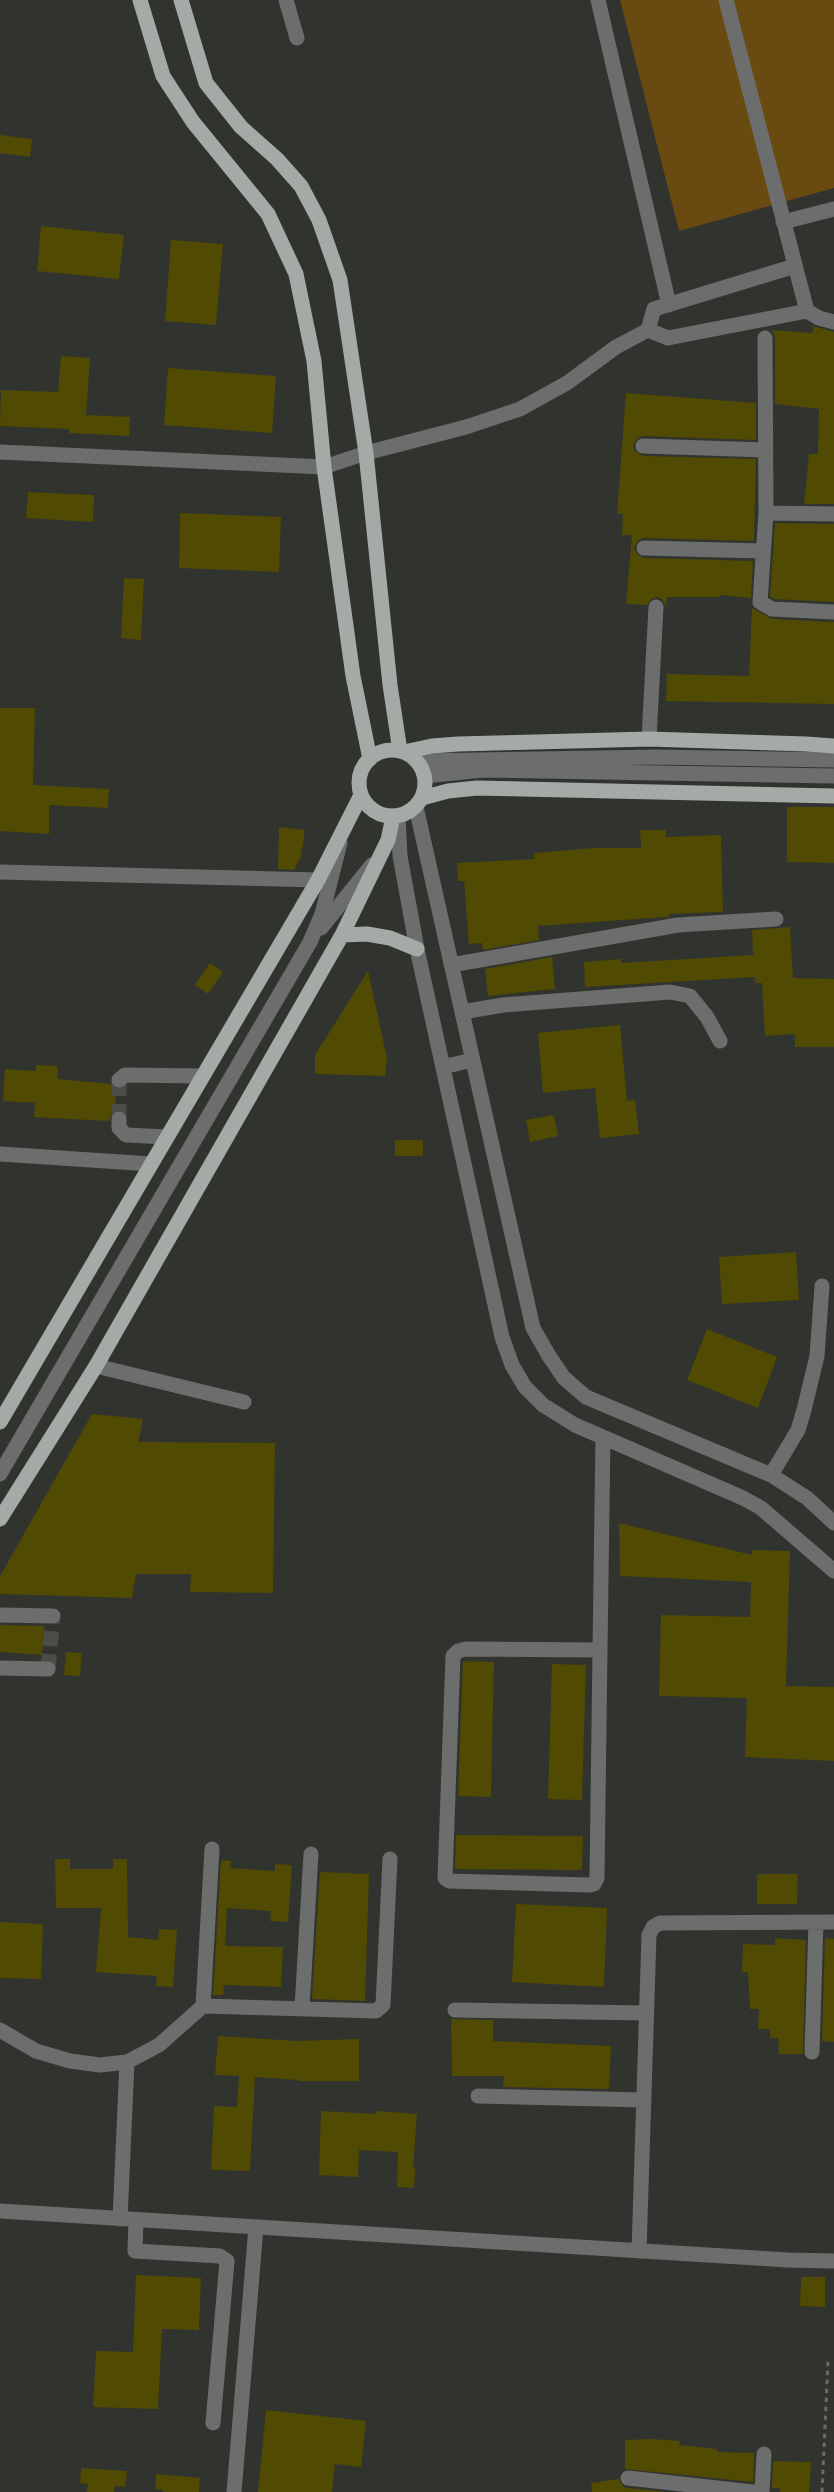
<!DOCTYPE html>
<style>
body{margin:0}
canvas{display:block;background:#30332e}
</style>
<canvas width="834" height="2492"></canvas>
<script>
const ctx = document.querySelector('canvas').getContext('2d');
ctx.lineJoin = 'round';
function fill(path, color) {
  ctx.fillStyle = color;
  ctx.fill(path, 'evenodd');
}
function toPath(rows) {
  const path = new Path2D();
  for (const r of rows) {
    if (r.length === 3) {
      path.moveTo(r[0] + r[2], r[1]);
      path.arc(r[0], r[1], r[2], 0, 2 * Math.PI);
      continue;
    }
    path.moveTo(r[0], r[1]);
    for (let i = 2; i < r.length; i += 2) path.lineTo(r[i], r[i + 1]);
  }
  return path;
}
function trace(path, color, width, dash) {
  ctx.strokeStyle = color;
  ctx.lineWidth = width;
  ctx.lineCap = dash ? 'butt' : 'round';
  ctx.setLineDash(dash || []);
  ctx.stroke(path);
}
fill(toPath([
 [620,0,834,0,834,188,679,231]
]), '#694a11');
fill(toPath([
 [0,135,32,139,30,157,0,153],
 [41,226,124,235,119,279,37,271],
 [171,240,223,244,216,325,165,321],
 [813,326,834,332,834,504,804,504,809,454,818,454,819,409,775,404,775,338,772,330,813,333],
 [61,356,90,358,86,415,130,417,129,436,69,433,69,429,0,426,1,390,58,392],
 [168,368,276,376,272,433,164,425],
 [626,393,756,403,756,440,643,436,638,438,633,445,635,451,643,456,756,459,754,541,644,538,639,540,634,547,636,553,644,558,753,561,751,598,720,595,720,597,667,597,666,607,662,599,657,597,651,599,647,605,626,604,632,535,622,535,623,514,617,514],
 [28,492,94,495,93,522,26,518],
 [180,513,281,517,279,572,179,568],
 [775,523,834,524,834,602,775,599,770,597],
 [124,578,144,579,141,640,121,638],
 [752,608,772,619,834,622,834,704,666,701,667,674,749,676],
 [0,708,35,708,33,785,109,789,108,808,49,805,49,834,0,831],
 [787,807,834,807,834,863,787,862],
 [279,827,305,830,301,857,294,870,278,869],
 [640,830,666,830,666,837,721,835,723,912,669,914,669,917,665,917,538,926,539,940,483,950,482,943,469,944,464,881,458,881,457,863,534,859,534,853,594,848,641,848],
 [790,927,793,978,834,979,834,1047,795,1047,795,1034,765,1036,762,983,755,983,755,977,585,987,584,962,621,959,621,963,753,955,752,930],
 [552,957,555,989,488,996,485,969],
 [210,963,223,972,208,994,195,985],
 [368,971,387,1058,385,1076,315,1074,315,1055],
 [620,1025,627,1101,635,1100,639,1134,600,1138,595,1088,543,1093,538,1033],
 [36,1065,57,1066,58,1079,111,1084,115,1089,116,1110,111,1114,109,1121,34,1117,35,1103,3,1101,5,1069,36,1071],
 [554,1115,558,1136,530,1142,526,1120],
 [395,1140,423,1140,423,1156,395,1156],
 [796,1252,799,1300,722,1304,719,1257],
 [707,1329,777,1357,758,1408,687,1380],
 [92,1414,143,1419,138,1442,275,1443,273,1593,190,1592,191,1574,136,1574,132,1598,0,1594,0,1576],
 [619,1523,752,1555,752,1550,790,1551,786,1686,834,1687,834,1761,745,1757,747,1698,659,1696,661,1615,750,1617,751,1582,620,1576],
 [0,1625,44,1626,42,1655,0,1652],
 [66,1652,82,1653,80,1676,64,1675],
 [463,1661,494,1662,491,1797,458,1796],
 [552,1664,586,1665,582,1800,548,1799],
 [456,1835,583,1836,582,1870,455,1869],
 [55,1859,70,1859,70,1869,113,1869,113,1859,127,1859,128,1937,158,1940,159,1929,177,1930,173,1987,156,1986,157,1976,96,1972,101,1908,56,1908],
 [221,1860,231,1861,230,1868,275,1871,275,1864,292,1865,288,1922,270,1921,271,1911,227,1908,225,1946,283,1947,281,1987,224,1985,223,1995,213,1995],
 [320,1872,369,1874,365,2001,312,1999],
 [757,1874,798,1874,797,1904,757,1904],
 [516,1904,607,1908,604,1987,512,1982],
 [0,1922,43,1924,41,1979,0,1978],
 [775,1938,806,1940,803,2054,779,2054,778,2038,770,2038,770,2029,758,2029,759,2009,750,2009,748,1972,742,1972,743,1944,775,1945],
 [825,1938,834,1939,834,2042,822,2041],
 [451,2019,493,2020,493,2041,611,2046,609,2089,503,2087,504,2076,452,2076],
 [218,2036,298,2041,359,2039,359,2081,298,2081,298,2080,255,2077,250,2171,211,2170,214,2106,237,2107,239,2076,215,2075],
 [321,2111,376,2114,377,2111,417,2114,413,2168,415,2168,414,2188,397,2187,398,2152,359,2150,358,2177,319,2175],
 [136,2275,201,2278,199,2330,162,2329,158,2409,93,2407,96,2351,133,2352],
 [801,2277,825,2277,825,2307,800,2306],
 [266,2410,366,2421,361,2467,335,2464,332,2492,258,2492],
 [652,2439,680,2441,679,2445,717,2449,717,2452,754,2453,753,2482,625,2469,625,2440],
 [773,2461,811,2462,809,2492,780,2492,780,2488,772,2488],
 [81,2468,127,2471,125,2487,115,2486,114,2492,87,2492,88,2484,80,2483],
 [156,2474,200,2478,199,2492,163,2492,163,2490,155,2489],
 [619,2479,622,2485,626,2488,665,2492,592,2492,591,2483]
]), '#504a03');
trace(toPath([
 [119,1119,119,1080],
 [48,1669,53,1616]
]), '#4a4d48', 15, [15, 8]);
trace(toPath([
 [822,2492,828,2361]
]), '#686b66', 3, [4.5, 4.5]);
trace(toPath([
 [286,0,297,38],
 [598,0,669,305],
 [726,0,807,311,819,318,834,322],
 [783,222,834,209],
 [648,330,654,309,795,266],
 [765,338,766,513,760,602,772,609,834,612],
 [643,446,766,450],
 [0,452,324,467,366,453,466,427,520,409,567,383,616,347,648,330,668,338,807,311],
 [766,513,834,514],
 [644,548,763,551],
 [649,739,656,607],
 [417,761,655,757,834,760],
 [425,776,483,770,834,776],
 [416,807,533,1328,549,1356,564,1378,586,1397,771,1475,807,1498,834,1523],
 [398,816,400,856,417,949,502,1337,512,1365,525,1387,543,1405,575,1425,743,1498,761,1508,834,1571],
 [0,872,318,880],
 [321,928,372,865],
 [451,965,678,925,776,919],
 [462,1012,503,1005,670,992,690,996,707,1017,720,1041],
 [443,1067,472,1060],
 [119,1080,125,1075,202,1076],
 [119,1119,119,1128,126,1135,167,1137],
 [0,1154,151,1164],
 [96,1366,244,1402],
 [0,1474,310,942,322,914,340,843],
 [771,1475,798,1430,804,1410,817,1356,822,1286],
 [0,1615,53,1616],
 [600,1650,466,1649,458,1651,453,1656,445,1878,449,1881,588,1885,594,1884,597,1878,600,1650,603,1437],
 [0,1668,48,1669],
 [203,2006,212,1849],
 [302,2008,311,1854],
 [455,2010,647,2013],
 [0,2030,36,2051,70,2061,100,2065,127,2062,159,2045,203,2006,376,2011,383,2005,390,1859],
 [812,2052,816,1922],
 [478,2096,644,2100],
 [0,2211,788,2260,834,2261],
 [120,2219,127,2062],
 [136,2220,135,2251,220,2256,227,2261,213,2423],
 [639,2251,649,1935,653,1927,660,1923,834,1922],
 [628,2478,753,2492],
 [234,2492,256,2227],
 [762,2492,764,2454]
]), '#6b6e6c', 15);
trace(toPath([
 [140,0,163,76,193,122,268,214,296,274,314,361,324,467,353,676,370,759],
 [181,0,206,83,241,127,277,159,301,186,319,220,340,280,366,453,390,685,400,751],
 [392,783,33],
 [404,752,432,746,458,744,649,739,806,744,834,746],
 [422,798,448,791,477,788,834,796],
 [342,935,367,934,390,938,417,949],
 [0,1422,318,880,361,795],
 [0,1519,96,1366,342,935,388,840,393,817]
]), '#a4aaa6', 15);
</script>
